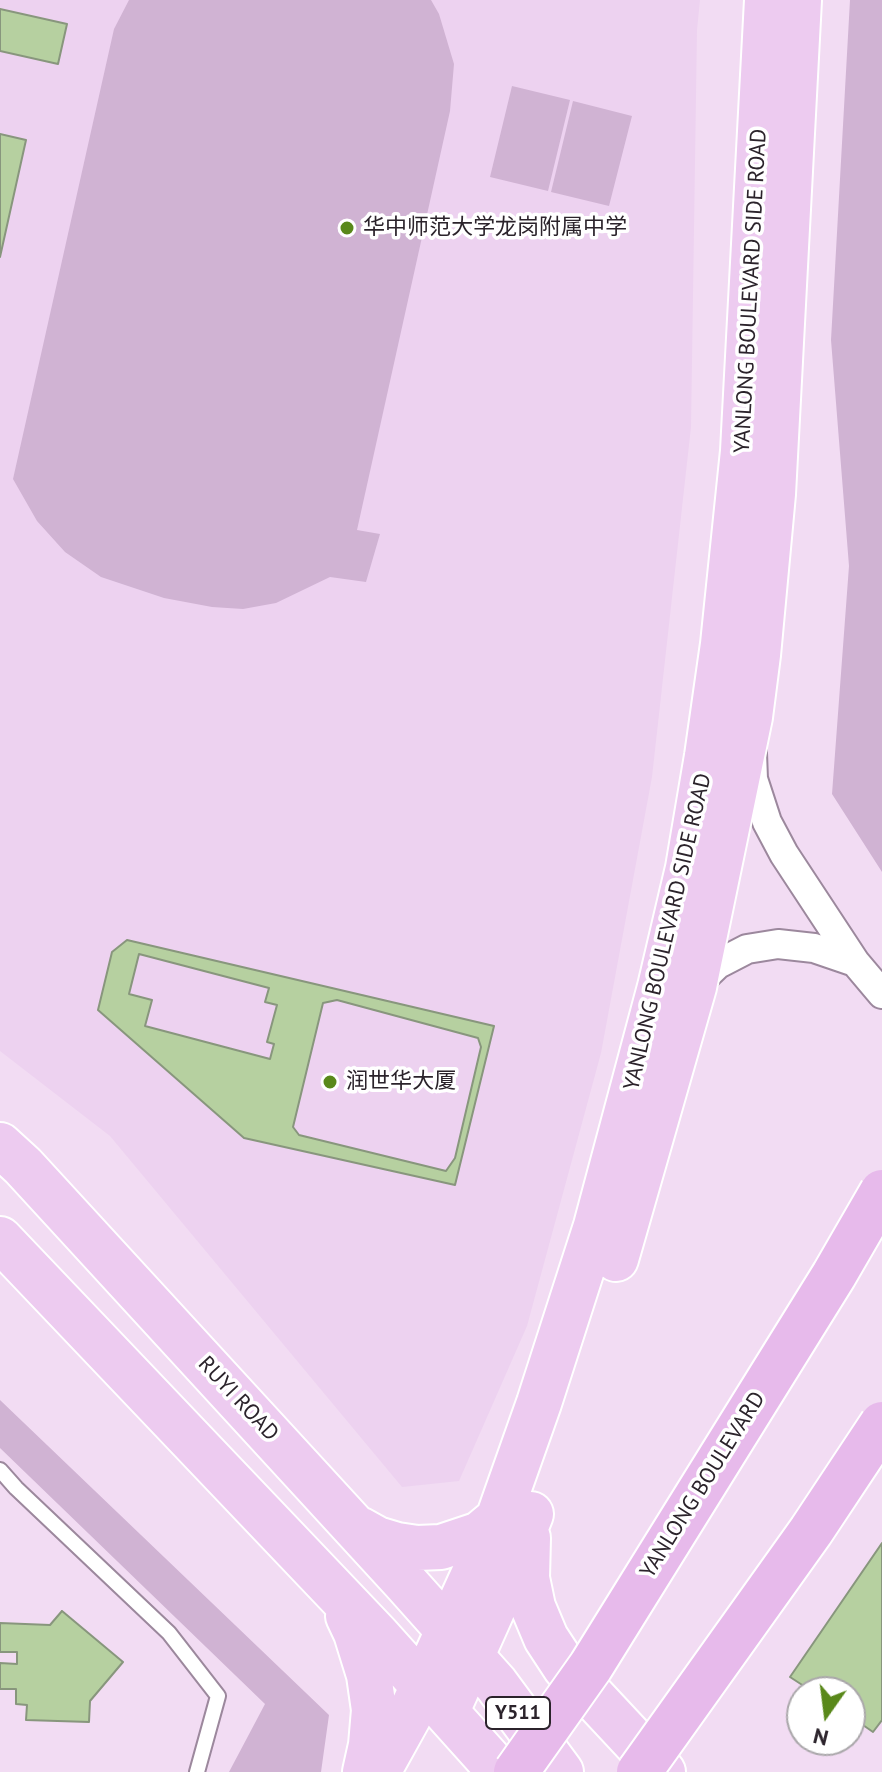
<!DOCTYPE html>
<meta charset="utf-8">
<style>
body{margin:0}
#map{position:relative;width:882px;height:1772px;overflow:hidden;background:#f2dcf3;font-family:"PT Sans",sans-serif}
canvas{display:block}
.north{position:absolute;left:786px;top:1676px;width:80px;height:80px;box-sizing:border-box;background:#fff;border:2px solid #aaa7aa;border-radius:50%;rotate:194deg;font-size:22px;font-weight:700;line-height:32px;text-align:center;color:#2b232b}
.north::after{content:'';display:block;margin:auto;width:28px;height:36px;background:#59881a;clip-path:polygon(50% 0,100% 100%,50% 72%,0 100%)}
</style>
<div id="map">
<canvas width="882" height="1772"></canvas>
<div class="north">N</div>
</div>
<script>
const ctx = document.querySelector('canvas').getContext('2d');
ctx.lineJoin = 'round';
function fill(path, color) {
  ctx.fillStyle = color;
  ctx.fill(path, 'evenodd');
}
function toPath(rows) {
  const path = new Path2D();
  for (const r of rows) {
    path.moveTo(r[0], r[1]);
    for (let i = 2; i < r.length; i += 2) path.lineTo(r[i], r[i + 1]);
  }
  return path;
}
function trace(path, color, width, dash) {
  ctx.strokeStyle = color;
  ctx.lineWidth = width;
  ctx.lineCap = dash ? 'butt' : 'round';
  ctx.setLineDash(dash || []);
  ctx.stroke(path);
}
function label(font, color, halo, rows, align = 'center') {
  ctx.font = font + ' "PT Sans","Noto Sans SC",sans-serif';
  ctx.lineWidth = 7;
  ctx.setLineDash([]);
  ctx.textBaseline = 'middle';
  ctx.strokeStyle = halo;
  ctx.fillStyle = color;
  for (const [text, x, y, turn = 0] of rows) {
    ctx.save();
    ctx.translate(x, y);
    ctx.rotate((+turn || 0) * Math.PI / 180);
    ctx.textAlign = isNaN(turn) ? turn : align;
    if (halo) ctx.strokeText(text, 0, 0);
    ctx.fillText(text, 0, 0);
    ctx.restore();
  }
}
fill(toPath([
 [0,0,700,0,697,30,691,427,652,777,601,1053,527,1326,459,1481,402,1487,110,1136,0,1051]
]), '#edd2f0');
fill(toPath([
 [129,0,431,0,439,14,454,64,450,111,357,530,380,534,366,582,330,577,276,603,243,609,212,607,164,598,101,577,65,552,37,521,13,479,114,29],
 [850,0,882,0,882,872,832,794,849,566,831,340],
 [512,86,570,100,548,191,490,177],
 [573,101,632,116,609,206,551,192],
 [0,1400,329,1715,321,1772,229,1772,265,1704,0,1448]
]), '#d0b3d3');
const building = toPath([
 [0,9,67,24,58,64,0,51,0,9],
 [0,134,26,140,0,257,0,134],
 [127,940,494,1026,455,1185,244,1138,98,1010,112,952,127,940],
 [139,954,269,988,265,1002,277,1005,267,1042,274,1044,270,1059,145,1026,152,1000,129,994,139,954],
 [337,1000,478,1038,481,1047,455,1158,446,1171,299,1135,293,1127,323,1003,337,1000],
 [882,1543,882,1720,873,1732,850,1716,850,1692,813,1692,790,1677,882,1543],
 [62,1611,123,1662,90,1701,89,1722,26,1720,27,1705,16,1704,16,1689,0,1689,0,1663,17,1664,17,1652,0,1652,0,1623,50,1625,62,1611]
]);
fill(building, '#b6d0a0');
trace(building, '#88967d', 2);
const service = toPath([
 [0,1470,16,1488,169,1633,218,1696,197,1772]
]);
const minor = toPath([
 [752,753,753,779,767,822,784,854,855,962,882,994],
 [695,986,718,964,747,949,778,944,814,948,855,962]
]);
const primary = toPath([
 [0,1145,23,1166,404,1581,496,1684,561,1772],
 [0,1239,377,1635,500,1772],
 [616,1259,694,987,750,717,758,655,773,494,799,0],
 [359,1529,377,1539,397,1545,417,1548,441,1547,480,1534,498,1519],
 [528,1538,527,1578,533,1607,546,1638,565,1667,663,1772],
 [348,1616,356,1633,369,1675,374,1710,371,1745,365,1772],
 [447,1711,500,1593,531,1514],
 [378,1772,409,1716,476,1569,498,1519,539,1403,596,1226,660,987,688,868,707,756,723,644,743,451,767,0]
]);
trace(service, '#9c889d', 18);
trace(minor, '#9c889d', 32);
trace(primary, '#fff', 48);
trace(service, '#fff', 14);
trace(minor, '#fff', 28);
trace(primary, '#edcbf0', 44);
const trunkBridge = toPath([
 [516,1772,591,1666,834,1275,882,1192],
 [639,1772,811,1531,882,1424]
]);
trace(trunkBridge, '#fff', 48, []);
trace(trunkBridge, '#e7baeb', 44);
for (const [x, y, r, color] of [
 [347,228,8,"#59881a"],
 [330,1082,8,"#59881a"]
]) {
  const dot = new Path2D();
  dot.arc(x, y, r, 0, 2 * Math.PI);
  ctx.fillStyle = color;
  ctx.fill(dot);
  trace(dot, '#fff', 3);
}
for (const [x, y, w] of [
 [518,1713,64]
]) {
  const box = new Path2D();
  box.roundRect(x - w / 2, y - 16, w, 32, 6);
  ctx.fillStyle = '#fff';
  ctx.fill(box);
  trace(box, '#2b232b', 2);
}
label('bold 20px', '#2b232b', null, [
 ["Y511",518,1713]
]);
label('22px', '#2b232b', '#fff', [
 ["华中师范大学龙岗附属中学",363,228],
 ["润世华大厦",346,1082]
], 'left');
label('22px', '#2b232b', '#fff', [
 ["YANLONG BOULEVARD SIDE ROAD",751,291,-87],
 ["YANLONG BOULEVARD SIDE ROAD",668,932,-77],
 ["RUYI ROAD",238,1399,47],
 ["YANLONG BOULEVARD",703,1485,-58]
]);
</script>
